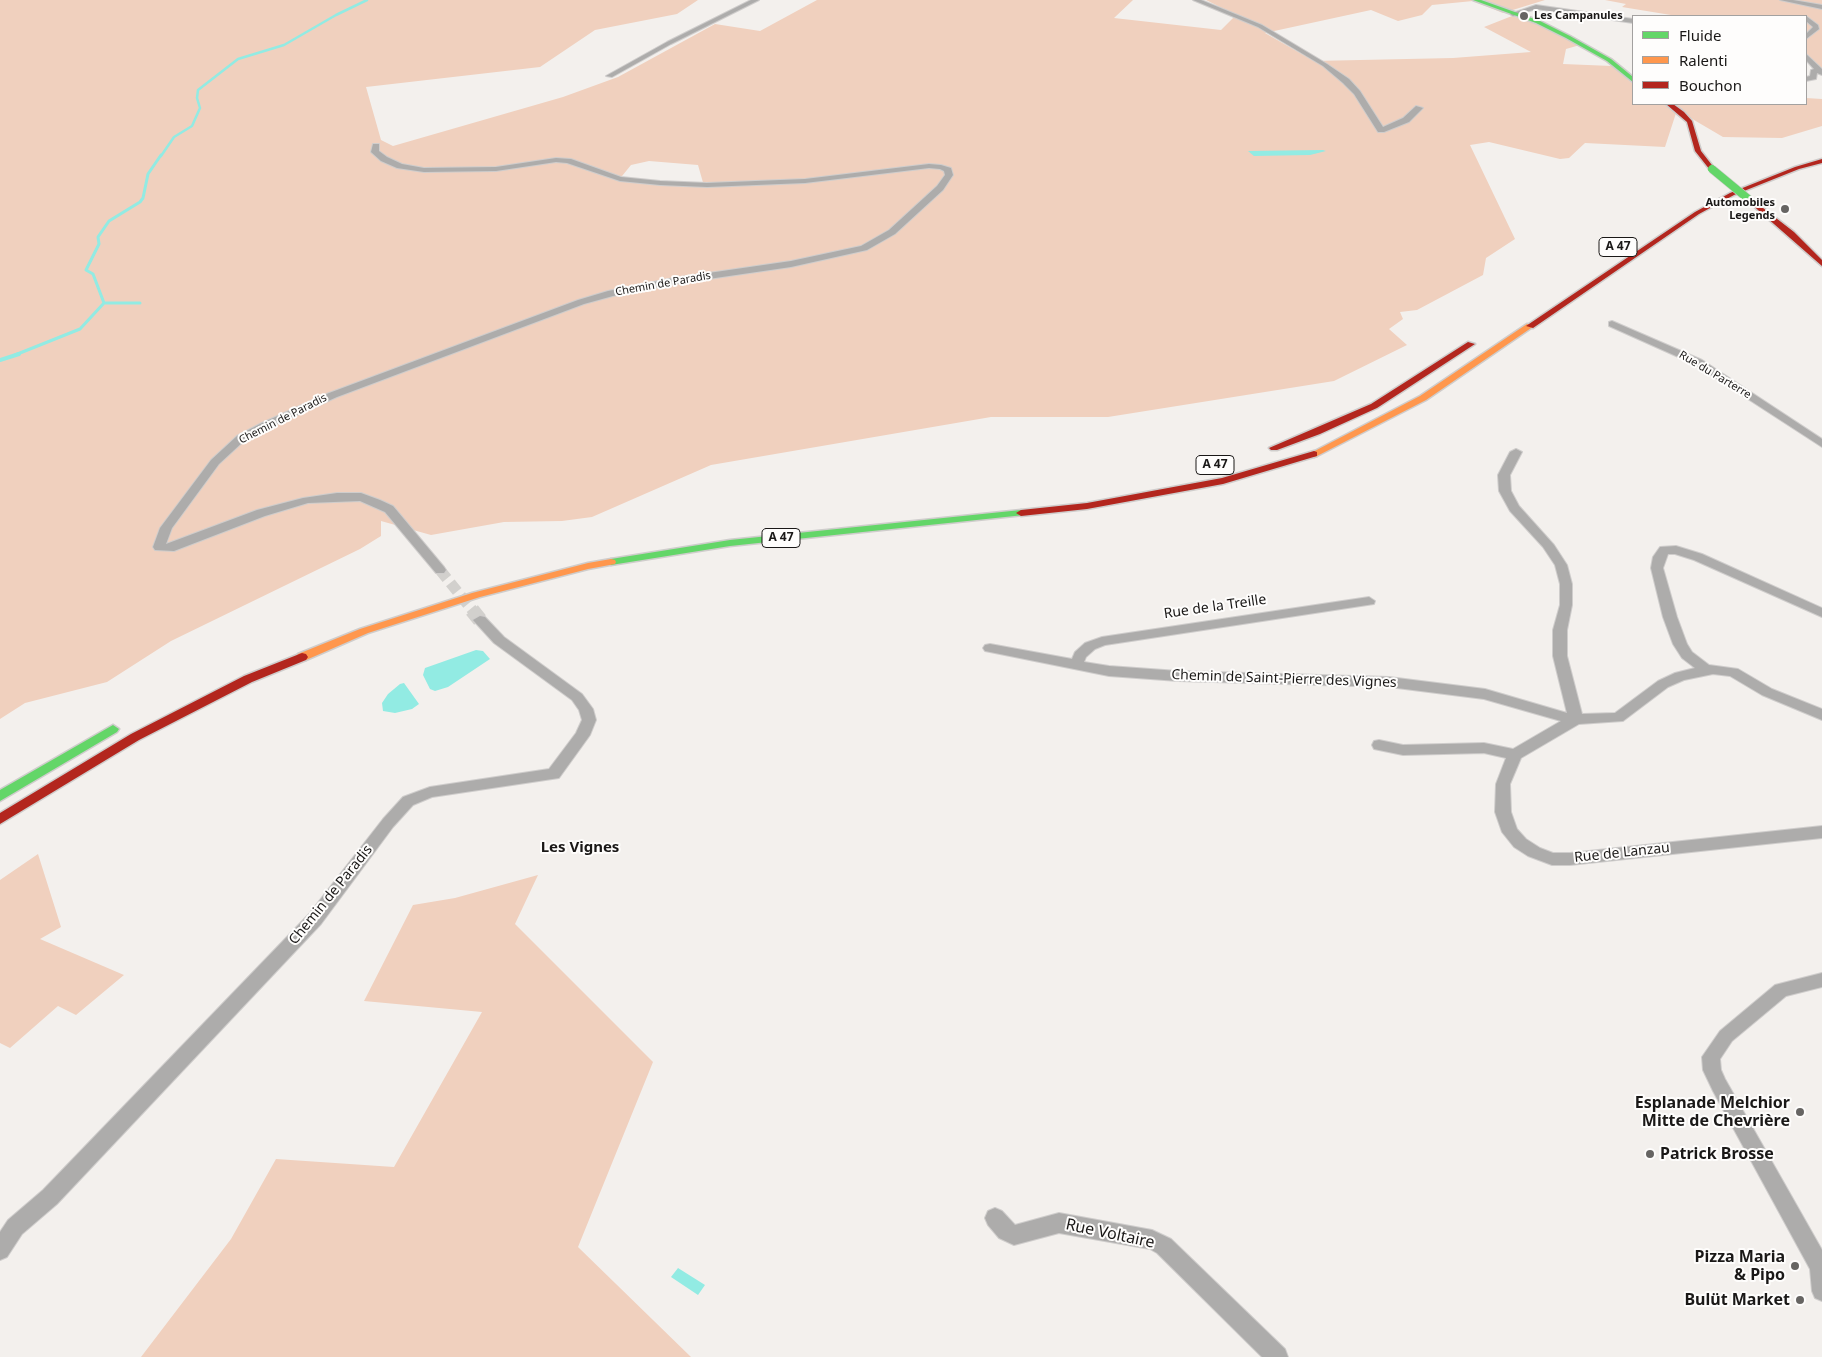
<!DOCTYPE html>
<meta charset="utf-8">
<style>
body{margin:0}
#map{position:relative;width:1822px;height:1357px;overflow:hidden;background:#f3f0ed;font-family:"Noto Sans",sans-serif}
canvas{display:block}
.legend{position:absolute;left:1632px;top:15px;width:175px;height:90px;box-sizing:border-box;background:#fefdfc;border:1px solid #a3a1a0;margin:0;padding:6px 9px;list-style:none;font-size:15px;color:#1a1817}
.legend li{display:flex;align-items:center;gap:10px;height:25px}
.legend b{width:25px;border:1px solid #a3a1a0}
</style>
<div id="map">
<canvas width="1822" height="1357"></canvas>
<ul class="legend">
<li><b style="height:6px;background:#63d668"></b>Fluide</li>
<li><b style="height:6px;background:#ff974d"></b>Ralenti</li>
<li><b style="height:6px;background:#b3261e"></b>Bouchon</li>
</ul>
</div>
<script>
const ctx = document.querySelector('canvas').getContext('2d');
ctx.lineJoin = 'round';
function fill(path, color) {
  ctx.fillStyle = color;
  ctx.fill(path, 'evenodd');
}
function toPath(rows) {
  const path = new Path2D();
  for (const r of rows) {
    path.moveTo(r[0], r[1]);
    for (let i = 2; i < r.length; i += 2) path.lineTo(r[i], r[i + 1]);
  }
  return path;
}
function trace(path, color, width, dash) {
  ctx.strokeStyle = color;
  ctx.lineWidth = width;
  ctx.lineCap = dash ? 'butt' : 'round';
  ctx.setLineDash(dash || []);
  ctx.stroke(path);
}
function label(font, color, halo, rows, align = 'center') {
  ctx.font = font + ' "Noto Sans",sans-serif';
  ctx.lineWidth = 4;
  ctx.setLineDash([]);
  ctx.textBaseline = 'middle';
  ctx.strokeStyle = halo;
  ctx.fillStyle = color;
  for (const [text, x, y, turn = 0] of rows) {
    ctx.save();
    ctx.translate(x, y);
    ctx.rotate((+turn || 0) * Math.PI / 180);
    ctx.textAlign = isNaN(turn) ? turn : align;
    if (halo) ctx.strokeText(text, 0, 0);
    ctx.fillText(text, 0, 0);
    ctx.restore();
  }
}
fill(toPath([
 [0,0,698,0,677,14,595,30,540,67,366,87,381,140,393,146,563,97,618,77,715,24,760,31,817,0,1133,0,1114,18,1221,30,1236,15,1206,0,1545,0,1503,13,1473,1,1432,5,1422,15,1398,21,1371,10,1265,33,1314,61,1453,58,1531,52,1484,27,1512,16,1545,27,1580,45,1566,49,1563,64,1612,66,1633,84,1633,104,1806,104,1806,98,1822,99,1822,126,1782,138,1723,137,1677,110,1665,147,1585,143,1569,158,1560,159,1489,142,1470,145,1515,239,1486,258,1483,275,1417,310,1400,312,1403,319,1389,329,1407,345,1334,381,1108,417,991,417,711,465,592,517,562,521,504,522,431,535,381,521,381,536,360,549,171,641,107,682,25,703,0,719],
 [649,161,698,165,704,186,618,181,631,165],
 [1605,0,1822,0,1822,72,1806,53,1806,16,1677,16,1622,7,1626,4],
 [38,854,61,927,40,939,124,975,76,1015,58,1006,10,1048,0,1043,0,880],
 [538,875,515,924,653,1062,578,1247,691,1357,141,1357,231,1239,276,1159,394,1167,482,1012,364,1001,413,905,455,898]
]), '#f0d0be');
fill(toPath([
 [1323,150,1326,151,1310,155,1254,156,1248,151],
 [476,650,483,651,490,659,448,687,435,691,430,689,423,675,425,668],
 [404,683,419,704,412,709,395,713,383,711,382,703,388,694,400,684],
 [678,1268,705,1285,698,1295,671,1277]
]), '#92ebe3');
trace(toPath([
 [161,156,174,137,192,126,200,108,197,98,198,90,238,59,284,45,336,15,367,0]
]), '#92ebe3', 2.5);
trace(toPath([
 [104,303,140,303],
 [15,355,80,329,104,303,93,274,86,270,99,244,98,237,109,221,140,202,143,198,148,174,161,155]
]), '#92ebe3', 3);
trace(toPath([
 [0,360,19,354]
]), '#92ebe3', 4);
trace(toPath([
 [440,570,473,611]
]), '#d2d0cd', 11, [11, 5.5]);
trace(toPath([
 [472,610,480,620]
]), '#d2d0cd', 15, [15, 8]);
const street = toPath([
 [751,0,759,0,671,44,612,77,606,76,667,42,751,0],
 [1193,0,1201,0,1262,25,1327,64,1349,79,1360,91,1383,127,1403,118,1416,106,1423,108,1409,122,1384,132,1378,132,1354,94,1343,83,1323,66,1258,27,1193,0],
 [1780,0,1793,0,1822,5,1822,9,1780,0],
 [1536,5,1633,19,1633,23,1536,9,1513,16,1510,14,1536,5],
 [1806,16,1818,25,1819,29,1806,39,1806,34,1813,27,1806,21,1806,16],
 [1806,54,1822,69,1822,75,1817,73,1816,79,1806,81,1806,77,1810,76,1811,70,1814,69,1806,60,1806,54],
 [373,144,379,144,379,151,387,157,402,164,424,168,496,167,556,158,571,159,621,177,660,181,707,183,805,179,929,164,941,165,951,168,953,175,943,190,895,234,867,250,791,267,674,284,613,296,584,304,337,397,270,427,245,440,219,464,172,528,166,544,257,510,303,498,337,493,361,493,380,500,393,506,444,567,446,570,444,573,436,573,385,512,360,501,308,503,265,516,174,551,155,550,153,547,160,528,211,460,237,436,262,423,329,393,578,300,608,291,674,278,791,261,861,246,889,230,937,186,945,175,944,171,940,169,929,168,805,183,707,187,660,185,620,181,567,163,556,162,496,171,424,172,397,168,381,161,371,152,373,144],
 [1612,321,1702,360,1822,439,1822,447,1694,364,1609,326,1609,322,1612,321],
 [1516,449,1522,452,1510,475,1511,491,1519,506,1554,545,1567,565,1572,584,1572,605,1567,630,1567,656,1582,714,1615,713,1658,681,1675,673,1695,668,1682,658,1673,644,1663,617,1651,568,1653,557,1660,547,1676,546,1702,554,1822,608,1822,617,1694,560,1675,554,1668,554,1663,568,1677,617,1687,644,1692,652,1709,665,1738,669,1772,689,1822,709,1822,720,1762,695,1730,676,1713,674,1684,680,1668,687,1623,721,1579,724,1521,758,1510,784,1511,812,1517,829,1526,839,1540,848,1553,853,1570,853,1822,826,1822,838,1570,865,1552,865,1528,856,1514,847,1502,832,1495,812,1496,784,1506,758,1484,753,1403,755,1374,749,1372,745,1374,741,1379,740,1403,745,1484,743,1513,749,1561,721,1484,699,1389,687,1178,681,1109,676,990,652,985,651,983,648,985,645,990,644,1072,659,1075,652,1085,643,1102,637,1369,597,1375,601,1374,604,1105,645,1095,649,1086,657,1084,662,1109,666,1178,671,1389,677,1485,689,1567,713,1553,656,1553,630,1560,605,1560,584,1555,565,1543,547,1510,511,1499,491,1498,475,1510,452,1516,449],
 [480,616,485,617,504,637,582,694,593,709,596,720,590,735,559,778,432,797,413,805,393,827,321,924,57,1204,22,1234,7,1257,0,1260,0,1232,8,1220,43,1190,309,914,383,819,403,797,430,787,549,769,576,733,582,720,579,710,572,700,494,643,473,620,480,616],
 [1822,973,1822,987,1786,996,1732,1041,1720,1059,1721,1070,1725,1079,1822,1250,1822,1301,1815,1298,1812,1291,1810,1269,1713,1091,1703,1070,1702,1057,1720,1031,1775,985,1822,973],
 [995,1208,1002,1211,1015,1225,1059,1213,1152,1230,1171,1239,1285,1349,1288,1357,1262,1357,1157,1253,1150,1249,1059,1233,1014,1245,999,1238,988,1225,985,1218,988,1211,995,1208]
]);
const fast = toPath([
 [1473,0,1481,0,1540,21,1570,36,1611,59,1633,77,1633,82,1607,61,1566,38,1536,23,1473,0],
 [1021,510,1026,513,1024,515,730,546,611,565,606,562,611,559,730,540,1021,510],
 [113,725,119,729,117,732,0,801,0,790,113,725]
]);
const slow = toPath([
 [1527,324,1534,326,1426,400,1317,456,1314,457,1309,454,1420,396,1527,324],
 [611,559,615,560,616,562,615,564,588,569,480,597,368,633,306,660,298,660,296,657,298,654,360,629,472,593,588,563,611,559]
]);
const jam = toPath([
 [1666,104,1673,104,1684,112,1692,121,1701,151,1715,169,1714,170,1710,170,1695,151,1687,122,1666,104],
 [1822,159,1822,163,1799,169,1734,195,1699,214,1533,328,1526,326,1695,212,1730,193,1795,167,1822,159],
 [1750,201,1754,201,1794,232,1822,260,1822,266,1750,203,1750,201],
 [1468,342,1475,344,1377,408,1320,434,1277,450,1271,450,1269,448,1371,404,1468,342],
 [1314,451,1317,452,1317,456,1223,484,1087,509,1021,516,1016,513,1021,510,1087,503,1222,478,1314,451],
 [302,653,306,654,308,657,306,660,252,682,139,740,0,824,0,813,131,734,244,676,302,653]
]);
trace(street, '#cfcdcc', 2);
trace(fast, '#cfcdcc', 3);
trace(slow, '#cfcdcc', 3);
trace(jam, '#cfcdcc', 3);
fill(street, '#adacab');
fill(fast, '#63d668');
fill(slow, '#ff974d');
fill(jam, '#b3261e');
const fastBridge = toPath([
 [1712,169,1752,202]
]);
trace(fastBridge, '#cfcdcc', 9, []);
trace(fastBridge, '#63d668', 8);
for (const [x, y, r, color] of [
 [1524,16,5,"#666462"],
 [1785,209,5,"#666462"],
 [1800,1112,5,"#666462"],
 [1650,1154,5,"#666462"],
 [1795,1266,5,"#666462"],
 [1800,1300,5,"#666462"]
]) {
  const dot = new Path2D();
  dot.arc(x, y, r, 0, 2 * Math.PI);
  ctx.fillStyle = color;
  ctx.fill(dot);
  trace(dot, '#fefdfc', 2);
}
label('bold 11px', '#1a1817', '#fefdfc', [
 ["Les Campanules",1534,16],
 ["Automobiles",1775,203,"right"],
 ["Legends",1775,216,"right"]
], 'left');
label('11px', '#1a1817', '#fefdfc', [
 ["Chemin de Paradis",663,284,-10],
 ["Rue du Parterre",1715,375,31],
 ["Chemin de Paradis",283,419,-27]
]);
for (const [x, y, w] of [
 [1618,247,38],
 [1215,465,38],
 [781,538,38]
]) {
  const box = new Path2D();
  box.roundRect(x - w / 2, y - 9.5, w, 19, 4);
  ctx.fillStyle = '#fefdfc';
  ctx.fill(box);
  trace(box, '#1a1817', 1);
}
label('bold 12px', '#1a1817', null, [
 ["A 47",1618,247],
 ["A 47",1215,465],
 ["A 47",781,538]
]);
label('14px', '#1a1817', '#fefdfc', [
 ["Rue de la Treille",1215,607,-8],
 ["Chemin de Saint-Pierre des Vignes",1284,679,2],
 ["Rue de Lanzau",1622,853,-6],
 ["Chemin de Paradis",331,895,-51]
]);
label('bold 15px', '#1a1817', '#fefdfc', [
 ["Les Vignes",580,848]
]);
label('bold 16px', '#1a1817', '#fefdfc', [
 ["Esplanade Melchior",1790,1103],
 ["Mitte de Chevrière",1790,1121],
 ["Patrick Brosse",1660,1154,"left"],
 ["Pizza Maria",1785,1257],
 ["& Pipo",1785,1275],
 ["Bulüt Market",1790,1300]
], 'right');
label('16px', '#1a1817', '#fefdfc', [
 ["Rue Voltaire",1110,1234,12]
]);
</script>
